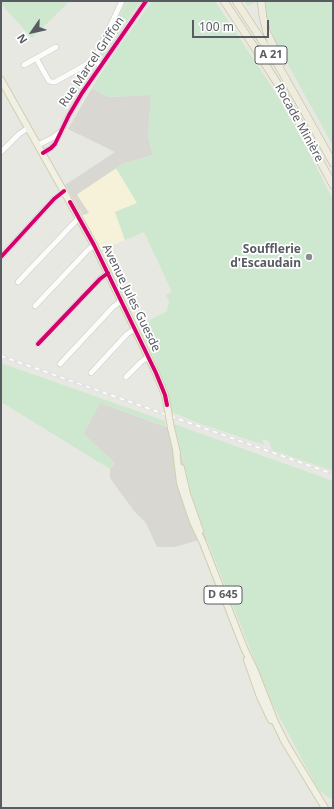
<!DOCTYPE html>
<meta charset="utf-8">
<style>
body{margin:0}
#map{position:relative;width:334px;height:809px;overflow:hidden;background:#e8e8e2;font-family:"Noto Sans",sans-serif}
canvas{display:block}
.frame{position:absolute;inset:0;border:2px solid #585b61;pointer-events:none}
.north{position:absolute;left:12px;top:12px;width:40px;height:40px;-webkit-text-stroke:3px #fff;paint-order:stroke;rotate:236deg;font-size:11px;font-weight:700;line-height:16px;text-align:center;color:#585b61}
.north::after{content:'';display:block;margin:auto;width:14px;height:18px;background:#585b61;clip-path:polygon(50% 0,100% 100%,50% 72%,0 100%)}
.scale{position:absolute;left:192px;top:20px;width:77px;height:18px;box-sizing:border-box;border:2px solid #585b61;border-top:0;padding-left:5px;font-size:12px;line-height:14px;white-space:nowrap;color:#585b61;-webkit-text-stroke:3px #fff;paint-order:stroke}
</style>
<div id="map">
<canvas width="334" height="809"></canvas>
<div class="frame"></div>
<div class="north">N</div>
<div class="scale">100 m</div>
</div>
<script>
const ctx = document.querySelector('canvas').getContext('2d');
ctx.lineJoin = 'round';
function fill(path, color) {
  ctx.fillStyle = color;
  ctx.fill(path, 'evenodd');
}
function toPath(rows) {
  const path = new Path2D();
  for (const r of rows) {
    path.moveTo(r[0], r[1]);
    for (let i = 2; i < r.length; i += 2) path.lineTo(r[i], r[i + 1]);
  }
  return path;
}
function trace(path, color, width, dash) {
  ctx.strokeStyle = color;
  ctx.lineWidth = width;
  ctx.lineCap = dash ? 'butt' : 'round';
  ctx.setLineDash(dash || []);
  ctx.stroke(path);
}
function label(font, color, halo, rows, align = 'center') {
  ctx.font = font + ' "Noto Sans",sans-serif';
  ctx.lineWidth = 3.5;
  ctx.setLineDash([]);
  ctx.textBaseline = 'middle';
  ctx.strokeStyle = halo;
  ctx.fillStyle = color;
  for (const [text, x, y, turn = 0] of rows) {
    ctx.save();
    ctx.translate(x, y);
    ctx.rotate((+turn || 0) * Math.PI / 180);
    ctx.textAlign = isNaN(turn) ? turn : align;
    if (halo) ctx.strokeText(text, 0, 0);
    ctx.fillText(text, 0, 0);
    ctx.restore();
  }
}
fill(toPath([
 [116,168,137,203,115,212,125,240,101,250,83,215,89,213,77,195,79,193]
]), '#f5f2d9');
fill(toPath([
 [92,88,108,97,151,95,148,137,153,155,124,163,79,193,77,195,89,213,83,215,65,185,115,152,68,129],
 [100,403,175,430,193,500,207,540,195,541,175,547,157,547,146,523,134,511,110,478,110,469,115,463,83,434]
]), '#d8d7d1');
fill(toPath([
 [1,1,70,1,32,38,1,4],
 [126,1,141,1,102,57,100,56],
 [152,1,215,1,277,95,299,133,333,200,333,471,272,450,269,441,262,439,264,445,198,423,172,412,157,364,142,333,150,320,167,311,169,301,166,295,172,292,144,232,125,240,115,212,137,203,116,168,124,163,153,155,148,137,151,95,108,97,92,88,109,61],
 [244,1,333,1,333,146,274,39,265,10,255,2,248,6],
 [88,67,91,68,92,71,76,93,74,92,84,68],
 [1,363,165,421,165,426,100,403,83,433,115,463,110,469,1,402],
 [174,424,333,481,333,798,330,799,318,789,273,705,264,684,207,540,193,500]
]), '#cee7cf');
const minor = toPath([
 [36,58,49,81,52,82,55,82,94,60,101,66],
 [94,60,122,1],
 [24,65,56,47],
 [38,145,52,138,59,133],
 [1,152,19,134,28,128],
 [43,153,51,148,55,144,69,115,82,93,146,1],
 [1,257,54,199,64,191],
 [18,282,73,224,79,218],
 [35,306,87,251,94,245],
 [38,344,100,279,108,273],
 [60,364,113,307,121,301],
 [91,373,127,334,135,329],
 [126,377,141,362,148,357]
]);
const major = toPath([
 [1,80,94,245,156,373,165,395,167,405],
 [171,428,177,453],
 [176,450,180,483,193,522,203,543,244,648,255,671,275,722,285,742],
 [181,468,187,494,200,531],
 [247,660,260,697,271,720],
 [283,739,325,808]
]);
const highway = toPath([
 [224,1,255,48,281,89,333,185],
 [236,1,278,65,308,118,333,163],
 [261,1,263,17,267,33,282,63]
]);
trace(minor, '#c5c5c5', 6);
trace(major, '#d2ceae', 8);
trace(highway, '#c0b890', 8);
trace(minor, '#fcfcfb', 5);
trace(major, '#f1f0e5', 6);
trace(highway, '#eeecde', 7);
const rail = toPath([
 [1,356,333,474]
]);
trace(rail, '#e2e3e2', 3);
trace(rail, '#fff', 1.5, [4.5]);
const majorBridge = toPath([
 [167,405,171,428]
]);
trace(majorBridge, '#d2ceae', 8, []);
trace(majorBridge, '#f1f0e5', 6);
trace(toPath([
 [43,153,51,148,55,144,69,115,82,93,146,1],
 [70,202,94,245,156,373,165,395,167,405],
 [1,257,54,199,64,191],
 [38,344,100,279,108,273]
]), '#d6006c', 4);
for (const [x, y, r, color] of [
 [309,257,4,"#8a8c8e"]
]) {
  const dot = new Path2D();
  dot.arc(x, y, r, 0, 2 * Math.PI);
  ctx.fillStyle = color;
  ctx.fill(dot);
  trace(dot, '#fff', 1.5);
}
for (const [x, y, w] of [
 [271,55,32],
 [223,595,38]
]) {
  const box = new Path2D();
  box.roundRect(x - w / 2, y - 9, w, 18, 3);
  ctx.fillStyle = '#fff';
  ctx.fill(box);
  trace(box, '#585b61', 1);
}
label('bold 11px', '#585b61', null, [
 ["A 21",271,55],
 ["D 645",223,595]
]);
label('12px', '#585b61', '#fff', [
 ["Rue Marcel Griffon",92,62,-56],
 ["Rocade Minière",299,123,61],
 ["Avenue Jules Guesde",131,298,64]
]);
label('bold 12px', '#585b61', '#fff', [
 ["Soufflerie",301,250],
 ["d'Escaudain",301,264]
], 'right');
</script>
